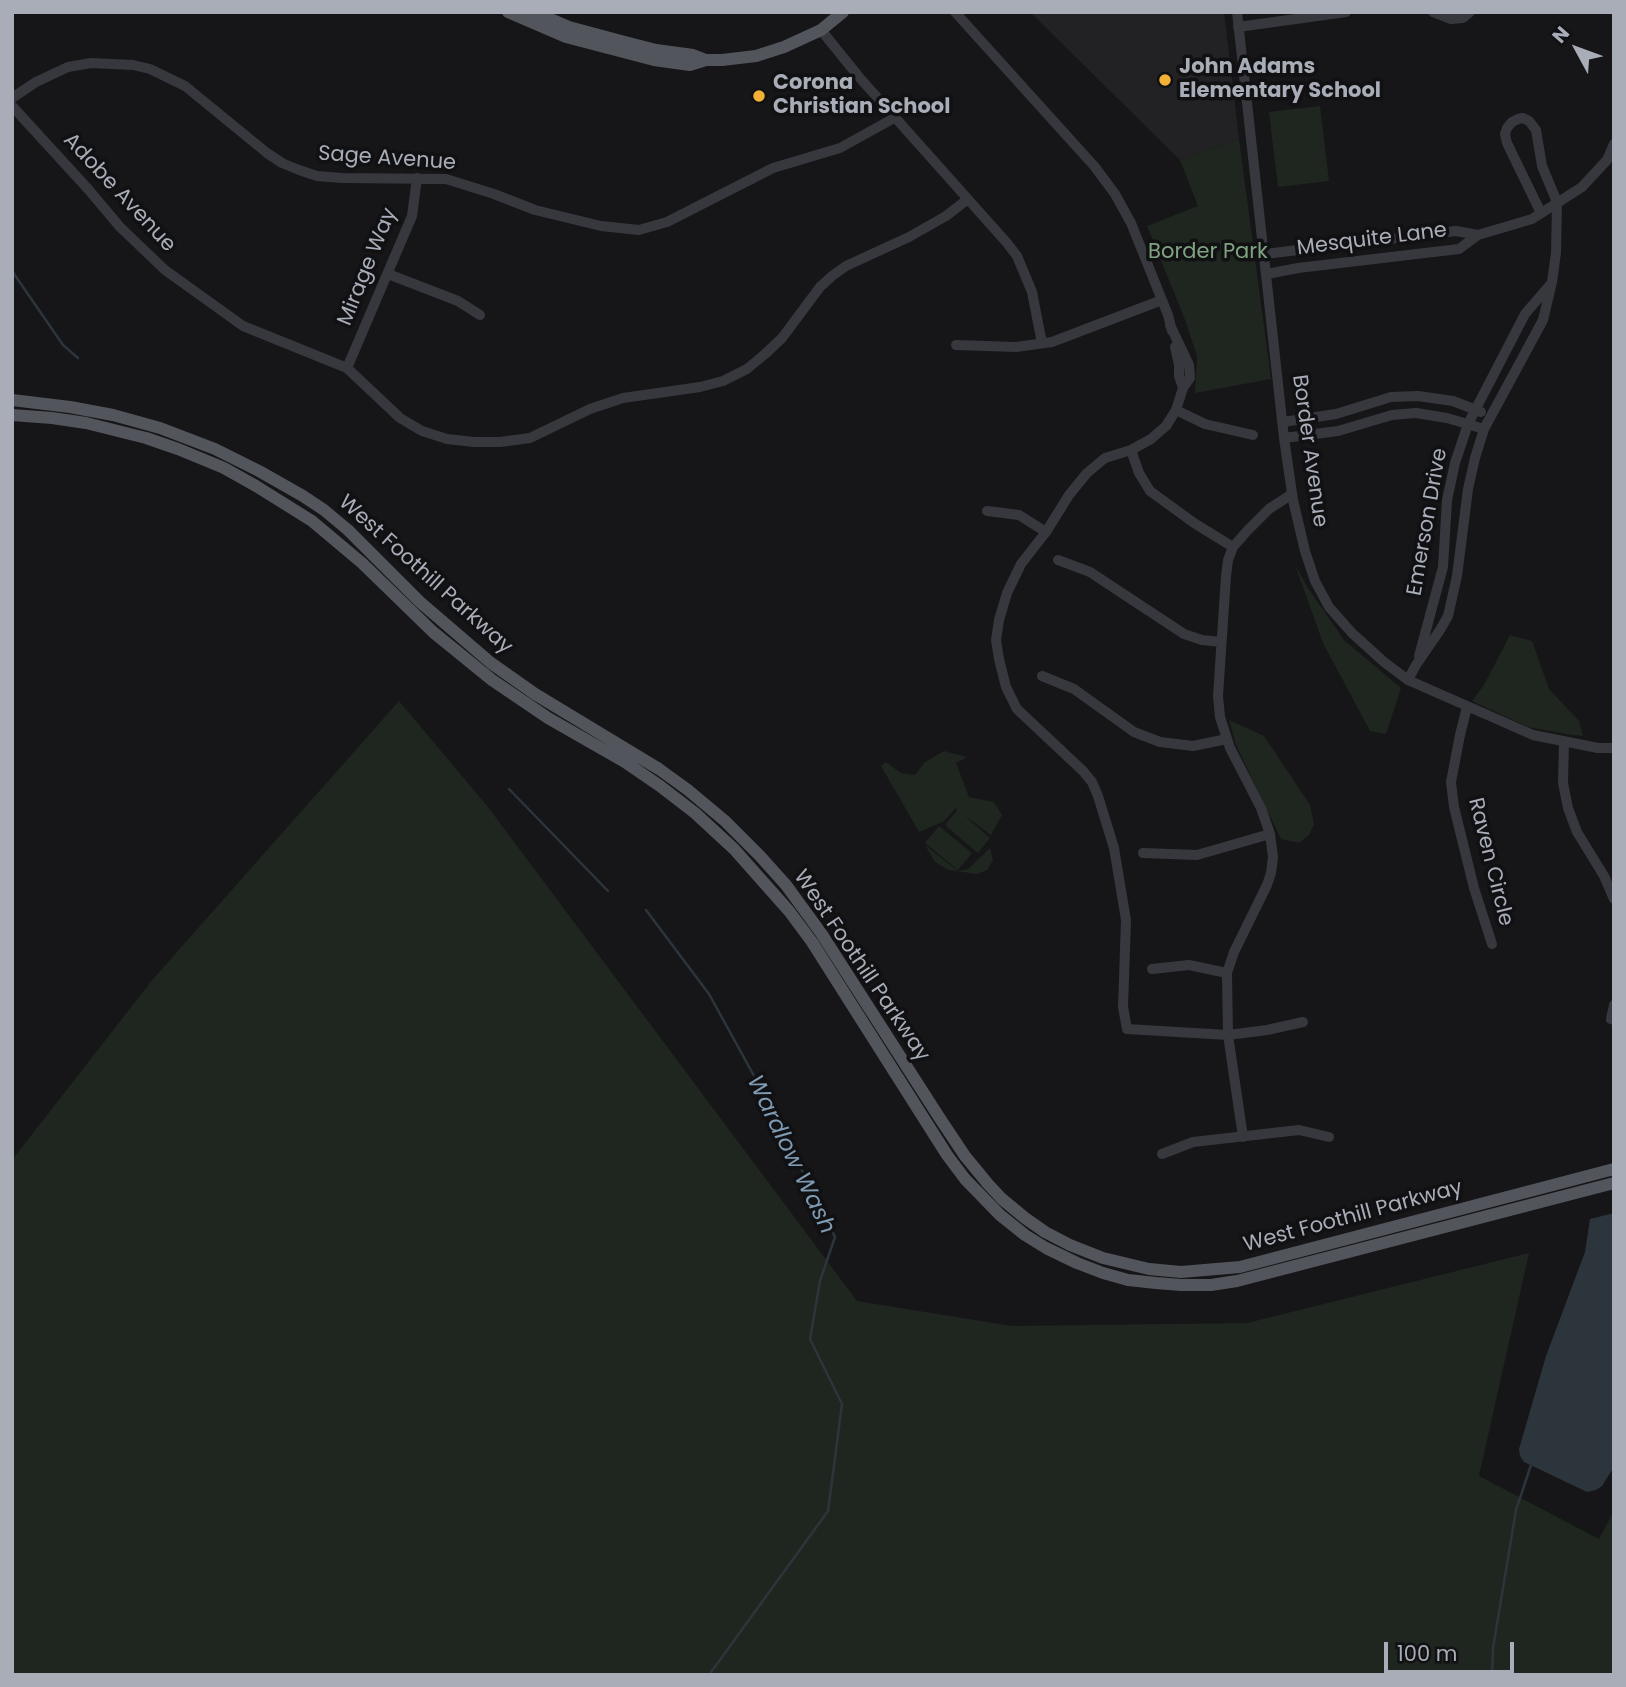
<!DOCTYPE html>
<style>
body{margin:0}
#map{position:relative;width:1626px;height:1687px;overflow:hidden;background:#161618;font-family:Poppins,sans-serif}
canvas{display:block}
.frame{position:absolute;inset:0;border:14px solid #a8adb8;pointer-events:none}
.north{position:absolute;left:1542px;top:14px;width:70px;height:70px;-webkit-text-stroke:5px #111113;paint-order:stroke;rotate:311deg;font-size:19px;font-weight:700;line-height:28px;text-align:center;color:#a8adb8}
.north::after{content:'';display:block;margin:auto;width:24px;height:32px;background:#a8adb8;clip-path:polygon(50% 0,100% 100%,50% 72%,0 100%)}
.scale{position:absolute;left:1384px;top:1642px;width:130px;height:32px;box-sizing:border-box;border:4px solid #a8adb8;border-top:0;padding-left:9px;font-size:21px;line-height:24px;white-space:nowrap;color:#a8adb8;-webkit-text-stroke:5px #111113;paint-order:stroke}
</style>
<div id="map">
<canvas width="1626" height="1687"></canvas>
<div class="frame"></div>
<div class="north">N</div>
<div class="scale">100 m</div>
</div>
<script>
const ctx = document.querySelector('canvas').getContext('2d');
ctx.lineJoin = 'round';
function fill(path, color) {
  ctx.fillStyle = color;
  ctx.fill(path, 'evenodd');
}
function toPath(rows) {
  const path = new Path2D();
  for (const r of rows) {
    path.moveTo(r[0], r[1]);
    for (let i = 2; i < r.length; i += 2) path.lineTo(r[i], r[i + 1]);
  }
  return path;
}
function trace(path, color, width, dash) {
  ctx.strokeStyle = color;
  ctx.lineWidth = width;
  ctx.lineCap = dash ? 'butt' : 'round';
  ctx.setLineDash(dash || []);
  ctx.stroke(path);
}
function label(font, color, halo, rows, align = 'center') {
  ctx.font = font + ' Poppins,sans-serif';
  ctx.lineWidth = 7;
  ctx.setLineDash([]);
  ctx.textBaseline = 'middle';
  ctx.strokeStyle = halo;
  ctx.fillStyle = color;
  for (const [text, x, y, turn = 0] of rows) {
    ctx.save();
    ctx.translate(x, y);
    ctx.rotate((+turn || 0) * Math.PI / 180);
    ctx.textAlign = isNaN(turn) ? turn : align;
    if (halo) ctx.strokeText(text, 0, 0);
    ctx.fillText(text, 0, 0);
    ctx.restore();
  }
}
fill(toPath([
 [1030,12,1224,12,1239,139,1180,160]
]), '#222225');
fill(toPath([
 [1320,106,1329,181,1278,187,1269,112],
 [1239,139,1271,379,1195,393,1197,356,1184,317,1147,226,1198,206,1180,160],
 [1295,565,1308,588,1344,640,1401,688,1386,734,1370,731,1323,643],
 [1510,635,1532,641,1549,689,1579,721,1583,736,1572,735,1528,727,1472,701,1484,685],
 [399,701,488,807,857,1301,1012,1326,1247,1323,1529,1253,1479,1476,1599,1539,1614,1511,1614,1675,12,1675,12,1160,153,979],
 [1229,720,1264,736,1310,805,1314,824,1309,835,1299,843,1281,839,1236,745],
 [944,751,967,757,956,763,969,797,994,802,1002,815,991,835,964,815,990,838,978,853,945,825,957,810,956,808,943,822,919,832,881,766,886,762,901,773,915,775,925,762],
 [939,826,972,853,958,870,925,843],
 [925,845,958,871,968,869,990,848,993,860,987,870,977,874,949,870,935,862]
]), '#1e261f');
fill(toPath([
 [1614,1213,1614,1467,1602,1486,1596,1490,1587,1492,1524,1462,1520,1456,1519,1449,1546,1356,1585,1252,1590,1219]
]), '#2c353c');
trace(toPath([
 [12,271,63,345,78,358],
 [509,789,608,891],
 [646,910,709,994,764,1094,835,1237,820,1281,810,1339,842,1404,828,1511,709,1675],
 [1492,1675,1493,1648,1516,1510,1532,1462]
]), '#2c353c', 2.5);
trace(toPath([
 [955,12,1095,167,1115,194,1131,223,1168,315,1172,331],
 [1237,12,1284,438,1293,500,1305,551,1315,581,1329,607,1352,633,1384,662,1408,680,1533,735,1598,748,1614,748],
 [1433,12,1451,19,1463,18,1470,12],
 [1238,27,1346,12],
 [821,30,859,77,1007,243,1017,256,1032,292,1042,343],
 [12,98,36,82,68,67,91,63,133,65,150,69,185,86,267,153,282,163,299,170,317,176,342,178,446,179,494,194,535,210,601,226,639,230,667,222,773,168,840,148,896,117],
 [12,106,88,189,120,227,165,270,243,326,347,368,400,418,422,431,447,439,474,442,500,442,530,438,590,409,623,398,700,387,723,381,747,369,765,354,782,338,820,287,832,276,846,266,909,237,946,216,968,199],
 [1265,254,1456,231,1478,235],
 [388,274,458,301,480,315],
 [1267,274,1298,268,1459,249,1478,235,1532,219,1582,187,1607,160,1614,144],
 [1170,325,1189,365,1190,378,1183,388,1176,410,1166,426,1151,439,1131,450,1105,458,1087,473,1069,495,1046,532,1021,564,1007,593,999,620,996,640,999,659,1006,687,1017,709,1083,771,1092,782,1098,796,1114,848,1126,920,1123,1007,1127,1029,1228,1035,1267,1030,1303,1022],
 [956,345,1016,347,1052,342,1162,300],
 [1175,347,1179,365,1179,376,1183,388],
 [347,368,412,216,417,178],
 [1176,410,1205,424,1253,435],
 [1283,422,1336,414,1391,397,1418,396,1453,401,1481,412],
 [1284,438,1338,431,1392,415,1416,413,1447,418,1484,429],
 [1131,450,1139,473,1150,491,1194,523,1233,547],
 [987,511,1019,515,1046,532],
 [1058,560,1090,572,1184,634,1202,640,1221,642],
 [1419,656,1443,567,1447,500,1455,463,1468,424,1525,314,1550,285],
 [1042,676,1074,689,1134,732,1160,742,1193,746,1227,739],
 [1408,680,1416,665,1440,630,1448,616,1457,576,1468,489,1475,458,1484,429,1543,320,1552,282,1556,253,1557,202,1542,166,1536,130,1529,121,1523,118,1518,119,1512,122,1507,128,1505,134,1507,143,1541,213],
 [1467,707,1460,735,1451,782,1454,807,1474,888,1492,944],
 [1564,742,1563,783,1568,808,1577,832,1604,876,1614,899],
 [1143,853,1197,855,1270,834],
 [1152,969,1189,965,1227,973],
 [1614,1005,1611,1019,1614,1020],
 [1243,1137,1228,1035,1227,973,1234,952,1267,885,1271,873,1273,857,1270,834,1261,808,1230,748,1220,717,1218,696,1226,576,1228,560,1233,547,1247,531,1269,509,1292,494],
 [1162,1154,1193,1142,1299,1130,1329,1137]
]), '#37383d', 10);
trace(toPath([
 [508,12,566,37,654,60,690,65,706,60],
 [534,12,569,27,621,41,656,50,693,55,706,60,722,60,756,56,784,47,821,30,843,12],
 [12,400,70,407,113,415,160,428,215,449,259,471,303,496,324,510,348,530,420,602,491,663,535,694,659,769,688,790,725,821,760,856,786,885,821,933,939,1117,965,1156,988,1184,1002,1199,1025,1218,1045,1232,1070,1245,1103,1258,1149,1269,1181,1272,1240,1267,1614,1169],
 [12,415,52,418,86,423,146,438,178,449,224,468,256,486,312,521,362,563,433,632,492,680,548,718,625,762,660,786,695,813,734,849,789,911,812,942,947,1155,965,1179,1000,1215,1025,1235,1046,1248,1077,1263,1103,1273,1128,1280,1156,1283,1181,1285,1211,1285,1237,1281,1614,1183]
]), '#53555c', 12);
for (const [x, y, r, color] of [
 [1165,80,7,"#f2b134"],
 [759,96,7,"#f2b134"]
]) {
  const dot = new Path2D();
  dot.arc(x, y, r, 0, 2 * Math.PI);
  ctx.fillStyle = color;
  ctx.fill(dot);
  trace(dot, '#111113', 2.5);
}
label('bold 21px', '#a8adb8', '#111113', [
 ["John Adams",1179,68],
 ["Elementary School",1179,92],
 ["Corona",773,84],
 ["Christian School",773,108]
], 'left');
label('21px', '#a8adb8', '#111113', [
 ["Sage Avenue",387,159,4],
 ["Adobe Avenue",119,193,47],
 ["Mesquite Lane",1372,240,-7],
 ["Mirage Way",368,267,-68],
 ["Border Avenue",1309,451,82],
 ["Emerson Drive",1428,522,-80],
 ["West Foothill Parkway",425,575,42],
 ["Raven Circle",1490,862,76],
 ["West Foothill Parkway",861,966,56],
 ["West Foothill Parkway",1353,1217,-15]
]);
label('21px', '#7fa381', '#111113', [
 ["Border Park",1208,253]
]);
label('italic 23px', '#7f9bb3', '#111113', [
 ["Wardlow Wash",790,1155,64]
]);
</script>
